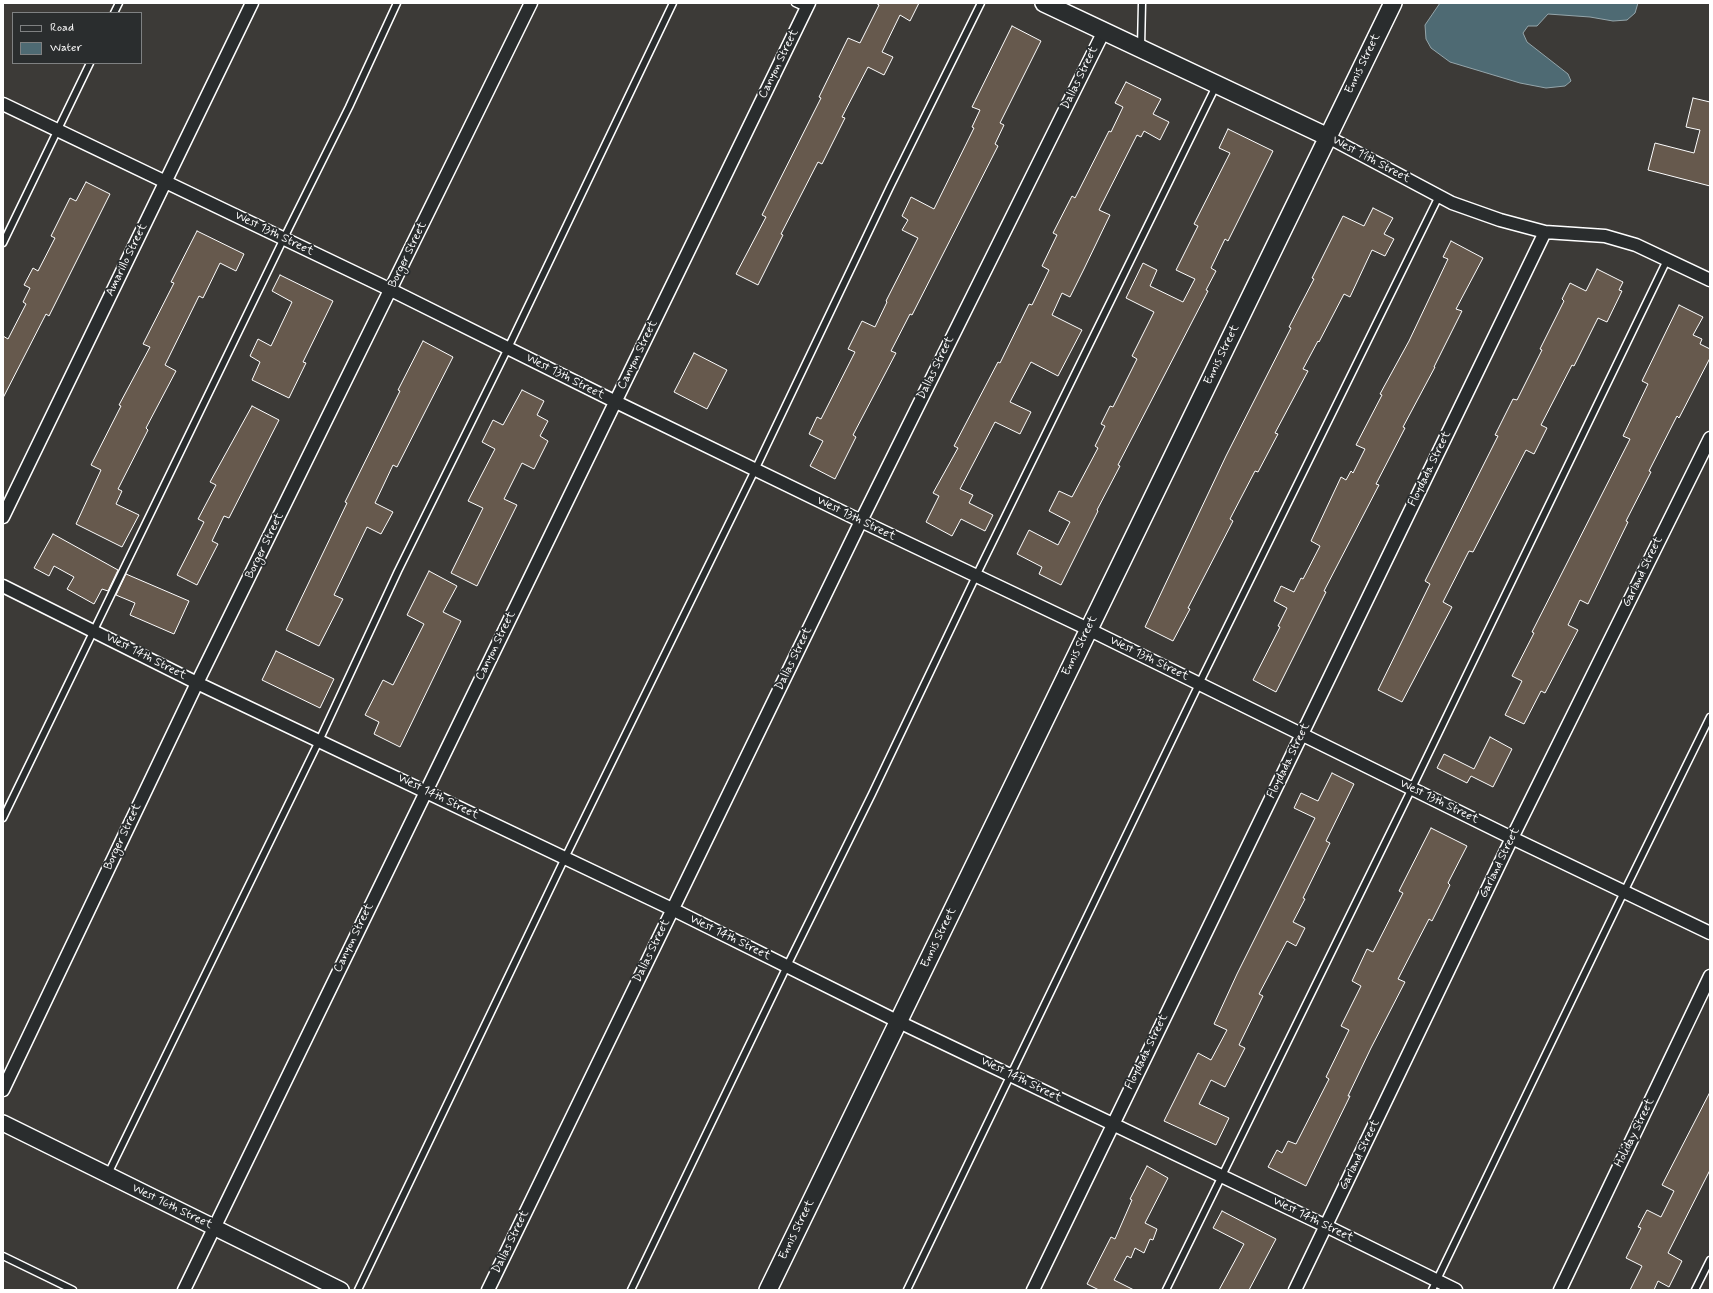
<!DOCTYPE html>
<style>
body{margin:0}
#map{position:relative;width:1713px;height:1293px;overflow:hidden;background:#3c3a37;font-family:Mynerve,sans-serif}
canvas{display:block}
.frame{position:absolute;inset:0;border:4px solid #fff;pointer-events:none}
.legend{position:absolute;left:12px;top:12px;width:130px;height:52px;box-sizing:border-box;background:#2a2d2e;border:1px solid #7f8182;margin:0;padding:5px 7px;list-style:none;font-size:12px;color:#fff}
.legend li{display:flex;align-items:center;gap:8px;height:20px}
.legend b{width:20px;border:1px solid #7f8182}
</style>
<div id="map">
<canvas width="1713" height="1293"></canvas>
<div class="frame"></div>
<ul class="legend">
<li><b style="height:5px;background:#2a2d2e"></b>Road</li>
<li><b style="height:11px;background:#4e6a73"></b>Water</li>
</ul>
</div>
<script>
const ctx = document.querySelector('canvas').getContext('2d');
ctx.lineJoin = 'round';
function fill(path, color) {
  ctx.fillStyle = color;
  ctx.fill(path, 'evenodd');
}
function toPath(rows) {
  const path = new Path2D();
  for (const r of rows) {
    path.moveTo(r[0], r[1]);
    for (let i = 2; i < r.length; i += 2) path.lineTo(r[i], r[i + 1]);
  }
  return path;
}
function trace(path, color, width, dash) {
  ctx.strokeStyle = color;
  ctx.lineWidth = width;
  ctx.lineCap = dash ? 'butt' : 'round';
  ctx.setLineDash(dash || []);
  ctx.stroke(path);
}
function label(font, color, halo, rows, align = 'center') {
  ctx.font = font + ' Mynerve,sans-serif';
  ctx.lineWidth = 4;
  ctx.setLineDash([]);
  ctx.textBaseline = 'middle';
  ctx.strokeStyle = halo;
  ctx.fillStyle = color;
  for (const [text, x, y, turn = 0] of rows) {
    ctx.save();
    ctx.translate(x, y);
    ctx.rotate((+turn || 0) * Math.PI / 180);
    ctx.textAlign = isNaN(turn) ? turn : align;
    if (halo) ctx.strokeText(text, 0, 0);
    ctx.fillText(text, 0, 0);
    ctx.restore();
  }
}
const water = toPath([
 [1440,3,1638,3,1635,13,1627,20,1613,21,1590,17,1548,14,1537,26,1528,26,1523,33,1527,42,1568,74,1571,81,1565,86,1546,88,1520,83,1450,62,1431,48,1426,39,1425,25,1440,3]
]);
fill(water, '#4e6a73');
trace(water, '#95a6ab', 1);
const building = toPath([
 [876,3,919,3,910,21,900,15,882,52,893,57,884,75,868,67,842,117,845,118,822,164,818,162,781,234,783,235,758,285,736,274,766,217,762,215,821,98,819,97,848,38,860,43,879,5,876,3],
 [1012,26,1041,41,1000,123,1004,125,995,144,998,146,912,315,910,314,891,351,896,353,853,435,856,437,835,479,810,466,823,441,809,434,817,417,821,419,855,352,848,349,862,321,875,327,887,302,886,301,918,238,902,230,908,220,902,216,911,197,934,209,974,128,972,127,980,110,972,107,1012,26],
 [1126,82,1161,99,1153,114,1169,122,1160,140,1144,131,1141,137,1137,135,1099,210,1110,215,1084,269,1070,297,1062,293,1052,315,1082,330,1058,376,1031,362,1010,402,1031,412,1020,434,995,422,960,489,973,495,969,503,993,515,985,531,961,519,952,536,926,522,939,496,933,493,958,448,954,446,998,362,1000,363,1029,304,1032,305,1049,270,1042,266,1057,235,1053,233,1072,196,1075,198,1109,131,1111,132,1123,107,1115,103,1126,82],
 [1693,98,1710,102,1710,186,1648,170,1655,143,1694,153,1700,130,1686,127,1693,98],
 [1228,129,1273,151,1228,241,1225,239,1211,268,1216,271,1206,290,1208,291,1118,465,1120,466,1097,510,1098,511,1061,585,1039,574,1042,567,1017,554,1029,530,1058,545,1070,522,1049,511,1059,491,1072,497,1098,448,1095,446,1105,426,1101,424,1110,406,1113,407,1137,359,1132,356,1154,312,1126,298,1143,263,1157,270,1150,286,1183,302,1195,279,1176,270,1198,226,1194,224,1230,153,1219,148,1228,129],
 [86,182,110,194,49,316,46,314,3,398,3,336,8,339,26,304,23,302,30,288,24,285,33,268,38,271,55,238,51,236,70,198,76,201,86,182],
 [1373,208,1393,218,1384,234,1394,239,1385,256,1372,250,1350,297,1344,294,1319,342,1318,341,1303,369,1308,371,1275,433,1278,434,1258,472,1255,471,1230,519,1233,521,1188,608,1190,609,1173,641,1145,627,1226,456,1291,328,1289,327,1314,279,1312,278,1343,216,1364,226,1373,208],
 [197,231,244,254,236,271,220,263,203,298,199,296,165,365,176,371,146,428,148,430,118,489,122,491,116,504,139,515,122,547,76,524,101,470,91,465,121,406,119,405,150,347,143,344,174,283,171,282,197,231],
 [1451,241,1483,258,1456,309,1462,311,1434,367,1435,367,1403,427,1405,428,1376,484,1379,485,1324,591,1326,592,1276,692,1253,680,1280,627,1278,626,1287,608,1274,601,1281,586,1294,592,1301,578,1303,579,1320,546,1311,541,1341,477,1346,480,1351,471,1353,473,1365,449,1356,445,1382,395,1380,394,1409,341,1448,259,1443,257,1451,241],
 [1597,269,1623,282,1619,290,1622,291,1607,322,1598,318,1574,366,1572,365,1541,425,1547,428,1534,454,1526,450,1473,552,1469,551,1443,602,1452,607,1402,702,1378,690,1430,584,1425,581,1498,436,1495,435,1513,399,1517,400,1542,350,1540,349,1564,301,1562,299,1570,283,1586,291,1597,269],
 [280,275,333,301,303,362,306,363,289,398,252,380,260,362,250,356,258,339,271,346,292,302,272,291,280,275],
 [1679,305,1703,317,1693,335,1702,339,1700,344,1710,349,1710,358,1679,418,1677,416,1649,471,1651,472,1626,521,1628,522,1588,604,1580,600,1568,625,1578,630,1545,693,1541,691,1524,724,1505,715,1522,681,1512,676,1534,633,1532,632,1630,439,1623,436,1648,384,1642,381,1679,305],
 [423,341,453,357,397,467,393,465,375,503,393,512,381,534,367,527,334,595,343,599,319,646,286,630,347,503,345,502,400,391,398,390,423,341],
 [694,353,727,370,707,409,674,392,694,353],
 [522,390,544,401,537,415,548,421,540,436,548,441,534,469,522,463,504,499,517,505,477,586,451,573,483,508,468,501,495,449,482,442,493,420,503,425,522,390],
 [252,406,279,420,229,518,224,516,212,541,218,544,197,585,177,575,204,522,198,519,216,485,210,482,252,406],
 [53,534,118,570,108,591,102,589,94,604,67,589,74,577,54,566,49,576,34,568,53,534],
 [429,571,457,586,443,612,461,621,400,747,374,734,379,722,365,715,383,680,393,685,424,624,407,615,429,571],
 [126,574,189,601,174,634,130,615,135,603,116,595,126,574],
 [276,651,334,679,320,708,262,680,276,651],
 [1490,737,1512,749,1493,787,1471,776,1467,783,1437,768,1444,754,1474,769,1490,737],
 [1332,773,1354,784,1326,841,1330,843,1303,898,1305,899,1293,922,1305,928,1296,946,1287,941,1259,994,1263,996,1239,1045,1245,1048,1225,1087,1211,1080,1199,1104,1229,1118,1216,1145,1164,1121,1198,1053,1211,1060,1227,1030,1214,1024,1237,974,1315,818,1294,808,1301,793,1318,801,1332,773],
 [1431,828,1467,846,1448,883,1450,885,1432,921,1429,919,1398,979,1405,982,1371,1048,1348,1096,1350,1096,1306,1186,1268,1167,1277,1150,1282,1153,1288,1141,1296,1144,1329,1079,1326,1077,1349,1030,1341,1026,1361,986,1352,981,1367,949,1373,952,1403,893,1399,891,1431,828],
 [1710,1092,1710,1170,1668,1253,1682,1261,1669,1287,1658,1281,1654,1290,1630,1290,1642,1266,1626,1258,1641,1228,1638,1227,1647,1210,1661,1217,1674,1191,1662,1185,1710,1092],
 [1147,1166,1168,1178,1145,1223,1157,1229,1153,1240,1150,1239,1144,1253,1135,1248,1131,1258,1127,1256,1114,1280,1134,1290,1099,1290,1087,1284,1111,1237,1115,1239,1132,1200,1130,1199,1147,1166],
 [1222,1211,1276,1239,1249,1290,1219,1290,1244,1244,1213,1228,1222,1211]
]);
fill(building, '#66594d');
trace(building, '#fff', 1);
const service = toPath([
 [795,3,806,8],
 [114,13,119,3],
 [1141,47,1142,3],
 [3,243,90,63],
 [3,818,284,238,349,107,397,3],
 [108,1174,319,741,398,571,508,348,673,3],
 [3,1256,73,1290],
 [358,1290,563,862,755,470,890,187,981,3],
 [631,1290,787,966,872,794,976,576,1216,86],
 [907,1290,1199,684,1439,196],
 [1166,1290,1412,788,1667,260],
 [1432,1290,1624,892,1710,717],
 [1695,1290,1710,1260]
]);
const minor = toPath([
 [3,104,391,290,616,402,861,521,1088,629,1512,838,1710,933],
 [1328,137,1452,203,1500,220,1545,232,1605,236,1636,245,1710,280],
 [3,517,252,3],
 [3,586,197,683,672,909,899,1022,1326,1226,1456,1290],
 [3,1090,197,683,531,3],
 [184,1290,809,3],
 [488,1290,861,521,1104,31],
 [1033,1290,1545,232],
 [1295,1290,1512,838,1710,438],
 [1560,1290,1710,976]
]);
const tertiary = toPath([
 [3,1123,341,1290]
]);
const secondary = toPath([
 [1044,3,1328,137],
 [768,1290,1393,3]
]);
trace(service, '#fff', 9);
trace(minor, '#fff', 15);
trace(tertiary, '#fff', 18);
trace(secondary, '#fff', 20);
trace(service, '#2a2d2e', 6);
trace(minor, '#2a2d2e', 12);
trace(tertiary, '#2a2d2e', 15);
trace(secondary, '#2a2d2e', 17);
label('12px', '#fff', '#2a2d2e', [
 ["Canyon Street",779,64,-64],
 ["Ennis Street",1363,64,-64],
 ["Dallas Street",1080,78,-64],
 ["West 11th Street",1371,160,28],
 ["West 13th Street",274,234,26],
 ["Borger Street",408,255,-64],
 ["Amarillo Street",127,260,-64],
 ["Canyon Street",638,355,-64],
 ["Ennis Street",1222,355,-64],
 ["Dallas Street",936,368,-64],
 ["West 13th Street",565,377,27],
 ["Floydada Street",1430,469,-64],
 ["West 13th Street",856,519,26],
 ["Borger Street",265,546,-64],
 ["Garland Street",1643,572,-64],
 ["Canyon Street",496,646,-64],
 ["Ennis Street",1080,646,-64],
 ["West 14th Street",146,657,27],
 ["Dallas Street",794,659,-64],
 ["West 13th Street",1149,659,26],
 ["Floydada Street",1289,761,-64],
 ["West 14th Street",438,797,26],
 ["West 13th Street",1439,802,26],
 ["Borger Street",123,837,-65],
 ["Garland Street",1500,863,-64],
 ["Canyon Street",354,938,-64],
 ["West 14th Street",730,938,26],
 ["Ennis Street",939,938,-64],
 ["Dallas Street",652,951,-64],
 ["Floydada Street",1147,1052,-64],
 ["West 14th Street",1021,1080,26],
 ["Holiday Street",1635,1133,-64],
 ["Garland Street",1360,1155,-64],
 ["West 16th Street",172,1207,26],
 ["West 14th Street",1313,1220,26],
 ["Ennis Street",797,1230,-64],
 ["Dallas Street",511,1242,-64]
]);
</script>
